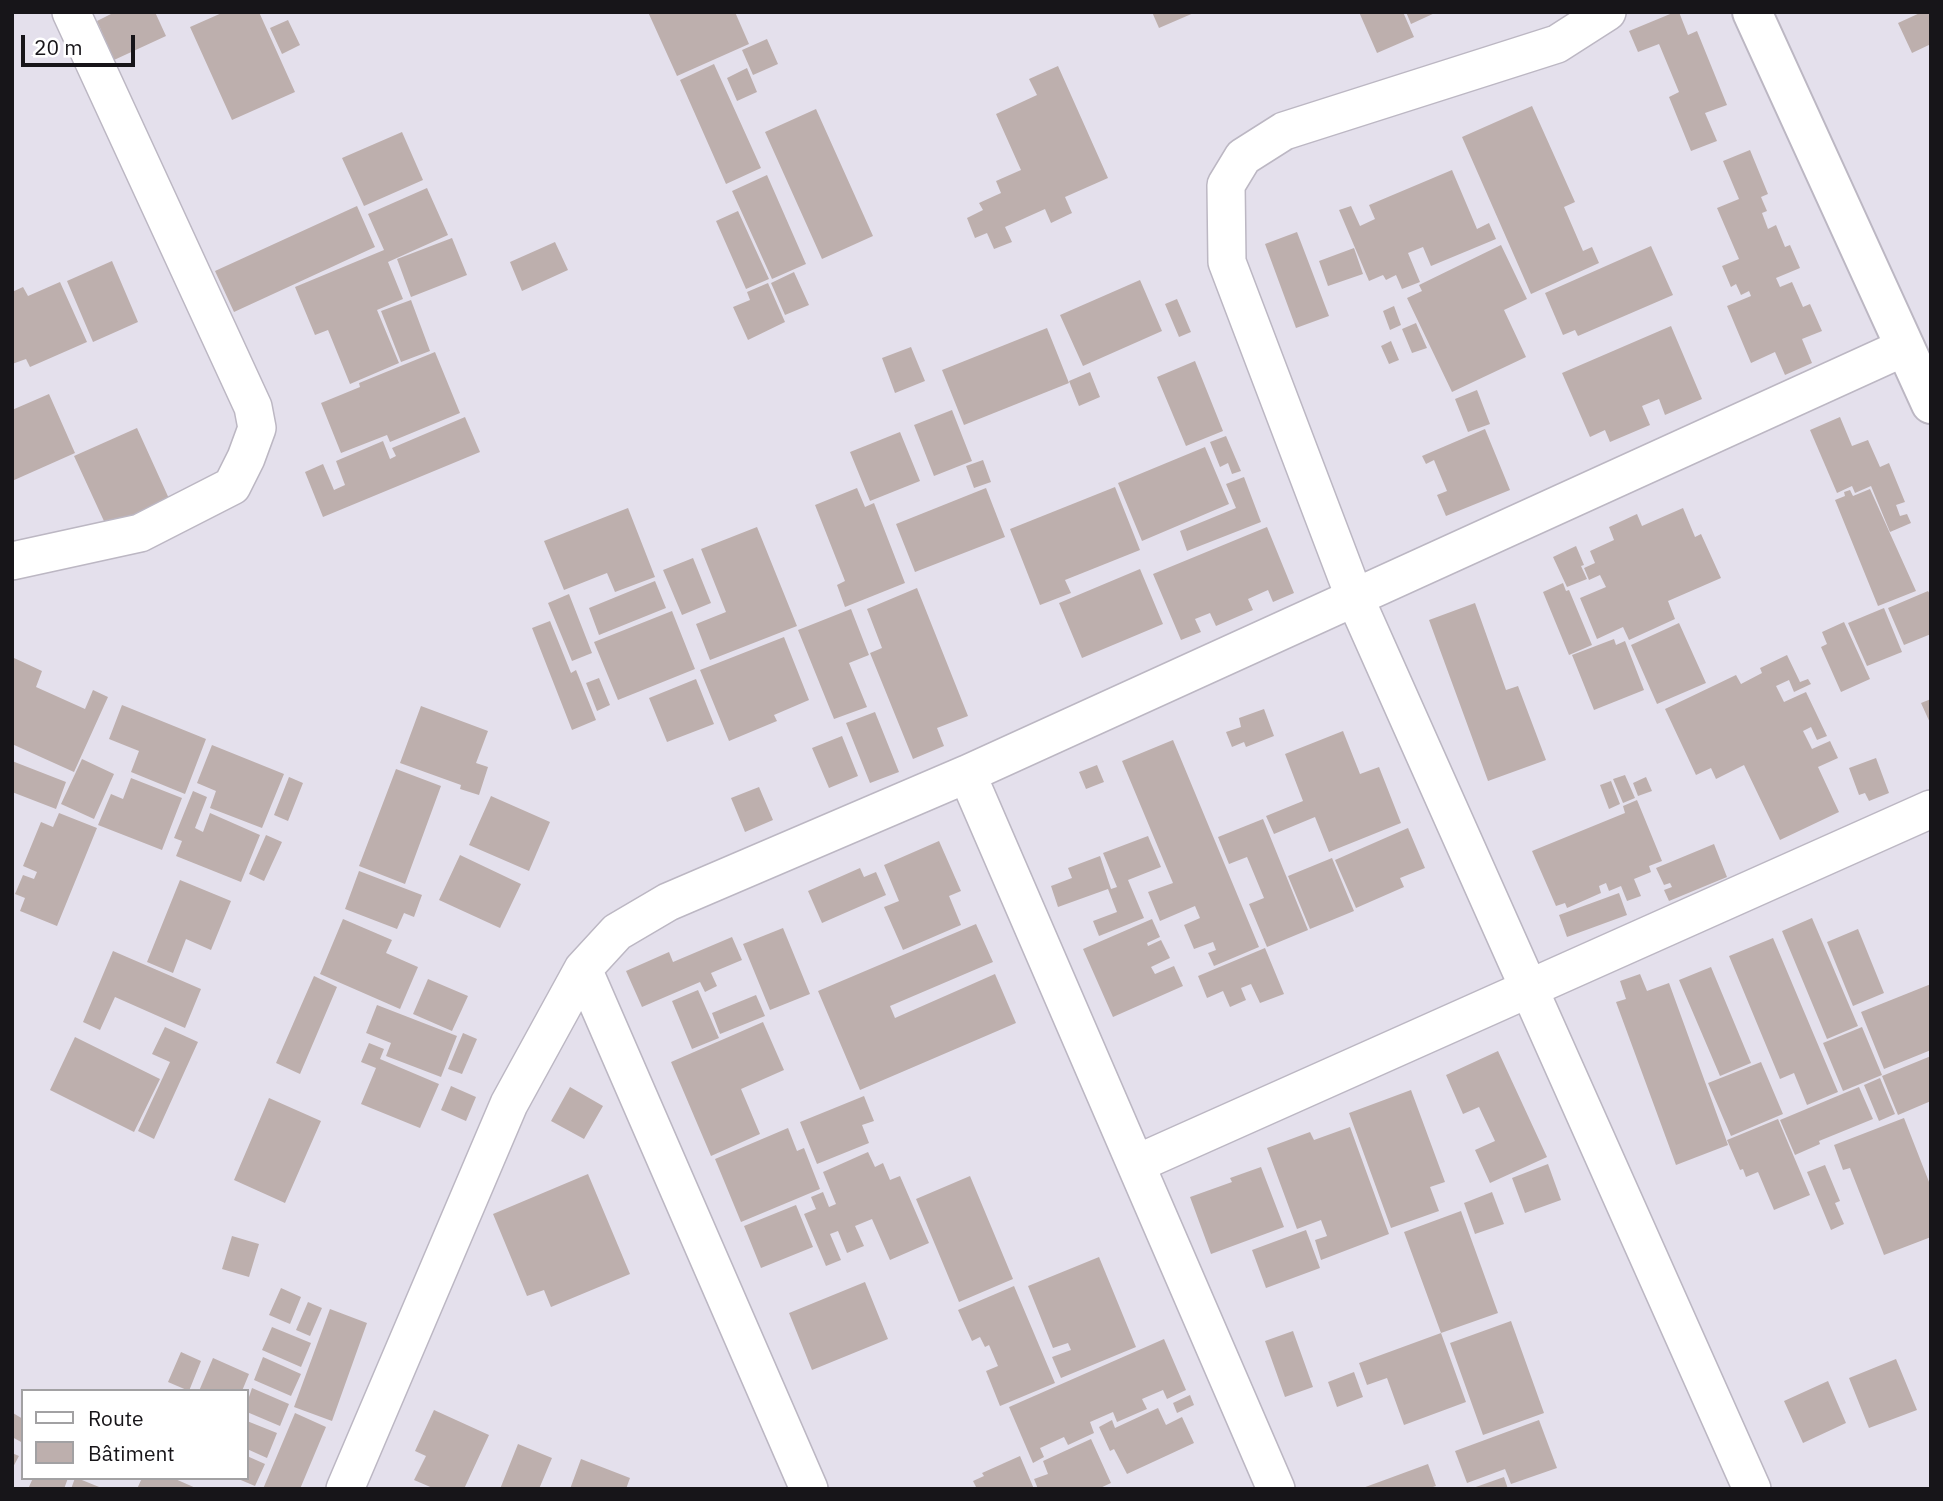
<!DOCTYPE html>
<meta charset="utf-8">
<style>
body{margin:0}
#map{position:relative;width:1943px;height:1501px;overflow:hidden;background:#e4e0ec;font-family:"IBM Plex Sans",sans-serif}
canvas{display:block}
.frame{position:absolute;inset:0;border:14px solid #171519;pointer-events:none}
.legend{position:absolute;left:21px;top:1389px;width:228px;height:91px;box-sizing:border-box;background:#fff;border:2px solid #a2a1a3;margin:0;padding:9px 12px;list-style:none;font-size:21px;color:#171519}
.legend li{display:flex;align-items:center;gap:14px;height:35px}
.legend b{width:35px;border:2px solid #a2a1a3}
.scale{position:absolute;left:21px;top:35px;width:114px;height:32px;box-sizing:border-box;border:4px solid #171519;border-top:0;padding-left:9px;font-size:21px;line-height:24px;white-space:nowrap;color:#171519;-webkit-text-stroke:5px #fff;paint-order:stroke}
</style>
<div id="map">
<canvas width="1943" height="1501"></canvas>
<div class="frame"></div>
<ul class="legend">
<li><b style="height:9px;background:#fff"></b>Route</li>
<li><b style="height:19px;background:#bdafad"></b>Bâtiment</li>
</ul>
<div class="scale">20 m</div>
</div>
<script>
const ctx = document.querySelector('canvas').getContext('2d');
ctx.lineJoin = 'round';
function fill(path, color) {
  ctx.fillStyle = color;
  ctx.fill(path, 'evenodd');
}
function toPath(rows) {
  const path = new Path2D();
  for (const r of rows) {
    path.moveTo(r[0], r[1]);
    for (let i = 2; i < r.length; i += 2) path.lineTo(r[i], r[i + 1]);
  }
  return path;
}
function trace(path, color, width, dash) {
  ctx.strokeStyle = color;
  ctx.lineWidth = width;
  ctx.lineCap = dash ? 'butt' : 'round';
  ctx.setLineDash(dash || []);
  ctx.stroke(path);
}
fill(toPath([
 [115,12,155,12,166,36,114,60,97,21],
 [224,12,259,12,295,92,232,120,190,27],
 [648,12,735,12,749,44,677,76],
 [1152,12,1196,12,1159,28],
 [1359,12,1403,12,1414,37,1377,53],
 [1406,12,1437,12,1411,24],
 [1675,12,1679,12,1688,35,1697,31,1727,105,1705,113,1717,141,1691,151,1669,97,1679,92,1659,44,1638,52,1629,31],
 [1922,12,1931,12,1931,44,1912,53,1898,23],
 [288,20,300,45,282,54,270,28],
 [767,39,778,64,753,75,742,50],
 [714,64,761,168,726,184,680,80],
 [1058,66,1108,178,1065,197,1072,213,1051,223,1045,209,1005,227,1012,242,994,249,987,233,975,238,967,218,983,210,979,203,1001,193,996,181,1021,170,996,114,1037,95,1029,79],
 [747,68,757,92,737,101,727,78],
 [1532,106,1575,202,1564,207,1583,251,1592,247,1599,263,1531,294,1462,137],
 [816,109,873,236,822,259,765,132],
 [402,132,423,180,364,206,342,158],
 [1750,150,1768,194,1761,197,1767,211,1762,213,1768,229,1776,225,1785,247,1790,245,1800,268,1776,278,1780,287,1792,282,1803,307,1810,304,1822,331,1802,339,1812,363,1785,375,1775,352,1751,363,1727,306,1751,296,1749,291,1741,295,1736,284,1731,287,1722,266,1739,259,1717,208,1739,199,1723,161],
 [1452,170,1477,229,1489,223,1496,239,1431,266,1423,247,1408,253,1420,282,1402,289,1396,275,1386,280,1383,275,1369,281,1339,210,1351,206,1360,226,1375,219,1369,205],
 [767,175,806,264,772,279,732,191],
 [427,188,448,235,388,262,403,299,377,310,399,363,350,384,328,330,315,335,295,287,384,250,368,214],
 [357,206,375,247,234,312,215,271],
 [738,211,769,279,746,289,716,221],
 [1297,232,1329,316,1296,328,1265,244],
 [452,238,467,275,411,297,397,259],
 [555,242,568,270,522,291,510,262],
 [1501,245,1527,299,1504,310,1526,357,1452,392,1407,298,1422,291,1419,285],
 [1651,246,1673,295,1578,336,1575,330,1563,335,1545,293],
 [1354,248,1363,274,1328,286,1319,261],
 [112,261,138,322,93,342,67,281],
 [794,272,809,305,785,315,771,283],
 [1140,280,1162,331,1083,366,1060,315],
 [60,282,87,342,30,367,26,359,12,364,12,292,23,287,28,296],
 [768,283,785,322,748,340,733,307,750,300,747,292],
 [1177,299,1191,332,1179,337,1165,304],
 [411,300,430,351,401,362,381,311],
 [1394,306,1401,325,1390,330,1383,311],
 [1416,323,1427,348,1412,353,1402,329],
 [1671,326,1702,399,1665,415,1659,399,1642,406,1650,425,1610,442,1605,430,1590,437,1562,373],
 [1047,328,1069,383,964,425,942,370],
 [1391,341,1399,360,1389,364,1381,346],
 [911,347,925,381,895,393,882,358],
 [435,352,460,413,390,442,387,435,341,453,321,403,360,387,359,383],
 [1195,361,1223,431,1186,446,1157,377],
 [1090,372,1100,397,1079,406,1069,381],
 [1477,390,1490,424,1468,432,1455,399],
 [49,394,75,453,12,481,12,410],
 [952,410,972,461,934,476,914,425],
 [465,417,480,452,323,517,305,472,323,464,334,490,345,485,336,461,383,441,390,459,396,456,392,448],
 [1840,417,1852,446,1868,440,1880,467,1889,463,1905,502,1896,505,1900,516,1907,514,1911,523,1890,532,1871,486,1855,493,1852,486,1837,493,1810,430],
 [137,428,171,503,109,532,74,456],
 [1485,429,1510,490,1446,516,1437,495,1447,491,1434,460,1426,464,1422,456],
 [900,432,920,481,870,501,850,452],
 [1226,436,1241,471,1232,474,1228,463,1220,467,1210,442],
 [1205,447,1229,504,1142,541,1118,483],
 [983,460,991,482,974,488,966,466],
 [1244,477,1261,522,1187,551,1180,531,1236,508,1226,484],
 [1115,487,1140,550,1065,580,1071,593,1040,605,1010,529],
 [857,488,865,507,874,503,905,583,845,607,837,585,845,581,815,505],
 [986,488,1005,537,915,572,896,524],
 [1870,489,1916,591,1878,606,1835,500,1845,496,1844,492,1850,490,1853,496],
 [628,508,655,577,615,592,607,573,564,590,544,541],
 [1683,508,1695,537,1701,534,1721,578,1668,601,1675,619,1629,640,1623,627,1597,639,1580,598,1606,587,1600,575,1589,580,1584,568,1595,563,1590,551,1614,540,1609,527,1637,514,1642,526],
 [757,527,797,626,710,660,696,624,726,612,701,549],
 [1267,527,1294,593,1273,602,1268,590,1248,599,1253,610,1216,626,1210,613,1195,619,1201,632,1181,640,1153,574],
 [1576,546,1584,565,1581,566,1587,579,1567,587,1553,557],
 [693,558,711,603,682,615,663,570],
 [1140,569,1163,624,1082,658,1059,603],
 [655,581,666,608,599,635,589,608],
 [1563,583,1566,591,1569,590,1592,645,1569,655,1543,592],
 [917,588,968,716,937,728,944,746,913,759,870,653,882,648,867,609],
 [1928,591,1931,596,1931,634,1904,645,1888,608],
 [569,594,592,653,572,661,548,603],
 [1475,603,1506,690,1518,686,1546,760,1488,781,1429,620],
 [1884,608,1902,652,1867,666,1848,623],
 [851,609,869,655,849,663,867,707,834,719,798,630],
 [672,611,695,669,618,700,594,642],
 [550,621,571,673,576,670,596,720,572,730,532,628],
 [1844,622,1870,679,1841,692,1821,647,1827,644,1822,632],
 [1679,623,1706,683,1657,704,1631,645],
 [784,637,809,700,774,715,777,721,729,741,700,670],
 [1614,639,1616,645,1625,641,1644,690,1594,710,1572,655],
 [1787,655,1800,682,1808,679,1811,684,1794,692,1789,680,1776,686,1784,702,1806,692,1827,736,1817,740,1811,727,1803,731,1812,749,1830,741,1838,758,1818,767,1839,812,1780,840,1744,765,1716,779,1711,768,1696,775,1665,709,1736,675,1741,684,1762,673,1760,668],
 [14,658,42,671,36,687,85,709,93,690,108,697,74,772,12,744],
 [599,678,610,705,597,711,586,683],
 [696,679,714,724,667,742,649,698],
 [1931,699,1931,725,1921,703],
 [122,705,206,739,185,794,131,772,139,751,109,739],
 [421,706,488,731,476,763,488,767,479,795,460,789,461,785,400,763],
 [1264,709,1274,736,1246,747,1244,742,1232,747,1226,732,1241,727,1239,718],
 [875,712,899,772,870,783,846,723],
 [1343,731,1360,774,1379,767,1401,823,1329,852,1315,817,1274,834,1266,816,1303,801,1285,754],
 [842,736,858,776,829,788,812,748],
 [1173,740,1259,947,1214,966,1208,953,1216,950,1213,942,1194,949,1184,925,1200,918,1195,906,1160,921,1148,892,1173,883,1122,761],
 [212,745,284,774,262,828,210,808,216,791,197,783],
 [1876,758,1889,793,1869,801,1865,793,1859,795,1849,768],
 [82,759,114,774,94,819,61,804],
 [12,761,66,782,56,809,12,792],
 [1097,765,1104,782,1086,789,1079,772],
 [396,769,441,786,405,884,359,866],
 [1625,775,1635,798,1623,803,1613,779],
 [289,777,303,783,288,821,274,815],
 [1646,777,1652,791,1638,796,1633,783],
 [131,778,182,798,162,850,98,825,111,794,123,799],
 [1611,781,1620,804,1609,809,1600,785],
 [759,787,773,820,745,832,731,798],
 [193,791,207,797,195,828,203,832,210,813,260,835,241,882,176,856,182,841,174,838],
 [491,796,550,822,529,871,469,845],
 [1637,800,1662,861,1649,866,1651,872,1634,879,1641,896,1627,901,1621,886,1609,891,1606,883,1599,886,1601,893,1567,908,1565,903,1556,906,1532,851,1625,813,1623,806],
 [59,813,97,828,57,926,20,911,25,898,15,894,23,875,34,879,37,872,23,866,41,822,53,827],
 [1263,819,1308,930,1267,947,1249,904,1264,898,1247,857,1229,864,1218,837],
 [1408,828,1425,868,1400,878,1404,887,1356,908,1335,860],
 [266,835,282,842,264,881,249,874],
 [1148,836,1161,867,1128,880,1144,918,1099,936,1093,921,1117,912,1108,889,1058,907,1051,886,1072,878,1068,868,1100,856,1111,889,1117,887,1103,853],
 [939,841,961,891,949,896,961,925,903,950,884,907,899,901,884,865],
 [1714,844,1727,877,1669,901,1664,890,1672,887,1670,883,1664,885,1656,868],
 [460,855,521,884,500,928,439,900],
 [1332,858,1354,911,1310,929,1288,876],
 [860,868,864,877,876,872,886,895,822,923,808,891],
 [359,871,422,895,414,917,404,913,397,929,345,909],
 [180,880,231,901,211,950,186,939,173,973,147,962],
 [1619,893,1627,915,1567,937,1559,915],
 [1812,918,1858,1026,1827,1039,1782,931],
 [343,919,392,940,386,953,418,967,400,1009,320,974],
 [1152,919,1160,937,1147,943,1148,946,1161,940,1170,958,1151,967,1155,974,1174,966,1183,986,1113,1017,1083,949],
 [976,924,993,962,890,1006,895,1018,995,974,1016,1023,860,1090,818,991],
 [783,928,810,994,770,1010,743,944],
 [1858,929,1884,993,1853,1006,1827,942],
 [732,937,742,960,711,973,717,986,705,992,700,982,642,1007,626,971,669,952,673,962],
 [1773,938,1838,1092,1807,1105,1794,1073,1780,1079,1729,956],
 [1265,948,1284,994,1260,1003,1251,984,1241,988,1246,1000,1230,1007,1223,991,1207,998,1198,976],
 [113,951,201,989,185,1028,115,997,100,1030,83,1022],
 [1711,967,1751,1063,1720,1076,1679,980],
 [1640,974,1647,991,1669,983,1728,1145,1676,1165,1616,1002,1626,999,1620,981],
 [314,976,337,987,300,1074,276,1063],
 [428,979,468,996,452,1031,413,1014],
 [1931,984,1931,1050,1884,1069,1861,1012],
 [698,990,719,1038,692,1049,672,1001],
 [756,995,765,1016,720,1034,712,1013],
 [377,1005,457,1036,441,1077,386,1056,391,1043,366,1033],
 [763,1022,784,1070,741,1089,760,1134,711,1156,671,1062],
 [165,1027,198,1042,154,1139,138,1131,170,1062,152,1054],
 [1862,1027,1882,1075,1843,1091,1823,1043],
 [463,1033,477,1039,462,1074,448,1069],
 [75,1037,160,1079,134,1132,50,1090],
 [369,1043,384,1049,380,1059,439,1084,420,1128,361,1104,376,1068,361,1062],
 [1498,1051,1547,1157,1490,1183,1475,1150,1495,1141,1479,1107,1463,1114,1446,1075],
 [1931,1056,1931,1101,1898,1115,1882,1076],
 [1761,1062,1783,1114,1731,1136,1708,1083],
 [1880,1078,1895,1114,1879,1121,1864,1085],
 [451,1086,476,1097,466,1121,441,1110],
 [570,1087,603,1106,584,1139,551,1121],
 [1859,1087,1873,1119,1819,1141,1820,1144,1795,1155,1780,1120],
 [1411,1090,1445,1182,1430,1187,1439,1211,1391,1228,1349,1113],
 [864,1096,874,1121,862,1125,869,1143,817,1164,800,1122],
 [269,1098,321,1121,285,1203,234,1180],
 [1904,1118,1931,1187,1931,1237,1884,1255,1850,1168,1843,1170,1834,1145],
 [1778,1119,1810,1195,1774,1210,1758,1172,1746,1177,1743,1169,1740,1170,1727,1140],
 [1350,1127,1389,1234,1321,1260,1315,1240,1327,1236,1321,1220,1297,1229,1267,1148,1310,1132,1314,1140],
 [788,1128,797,1151,804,1148,820,1189,741,1222,715,1159],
 [868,1152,875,1167,883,1163,890,1180,900,1176,929,1243,890,1260,872,1219,855,1226,864,1246,847,1253,838,1231,830,1234,841,1260,826,1266,804,1214,816,1209,811,1197,823,1192,829,1207,836,1204,823,1172],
 [1548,1164,1561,1200,1525,1213,1512,1178],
 [1825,1165,1840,1201,1835,1203,1844,1224,1831,1230,1807,1172],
 [1261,1167,1284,1227,1211,1254,1190,1197,1232,1182,1230,1178],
 [588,1174,630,1274,551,1307,544,1290,527,1296,493,1214],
 [970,1176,1013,1279,959,1302,916,1199],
 [1492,1192,1504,1224,1475,1234,1464,1203],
 [796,1205,813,1247,761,1268,744,1226],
 [1461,1211,1498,1313,1441,1333,1404,1232],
 [1306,1230,1320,1268,1266,1288,1252,1250],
 [232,1236,259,1244,249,1277,222,1269],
 [1099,1257,1136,1347,1061,1378,1052,1357,1071,1350,1068,1343,1053,1348,1028,1286],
 [865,1282,888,1339,812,1370,789,1313],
 [1014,1286,1055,1383,1000,1406,986,1371,998,1366,989,1345,985,1347,980,1337,972,1341,958,1310],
 [281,1288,301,1297,290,1324,269,1315],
 [308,1302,322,1308,310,1336,296,1330],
 [330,1309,367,1323,332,1421,294,1407],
 [1511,1321,1544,1413,1483,1435,1450,1343],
 [272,1327,311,1343,301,1367,262,1350],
 [1293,1331,1313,1387,1285,1397,1265,1341],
 [1441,1333,1466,1402,1404,1425,1387,1378,1367,1385,1359,1363],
 [1164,1339,1186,1390,1167,1399,1163,1390,1142,1399,1147,1409,1117,1422,1113,1412,1090,1422,1094,1433,1068,1445,1064,1437,1040,1448,1044,1457,1033,1463,1009,1407],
 [181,1352,201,1361,189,1391,168,1382],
 [263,1357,301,1374,291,1396,254,1380],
 [213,1358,249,1374,242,1391,199,1391],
 [1896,1359,1917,1410,1869,1428,1849,1378],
 [1354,1372,1363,1397,1337,1407,1328,1382],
 [1828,1381,1846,1423,1803,1443,1784,1401],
 [252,1388,289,1404,280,1426,247,1412,247,1403],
 [1190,1395,1194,1405,1177,1413,1173,1403],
 [1158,1408,1166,1425,1182,1417,1194,1443,1127,1474,1114,1449,1110,1451,1099,1427,1112,1420,1115,1428],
 [434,1410,489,1435,464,1489,435,1489,414,1480,426,1456,415,1451],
 [13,1413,23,1419,23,1443,12,1437],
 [295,1413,326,1427,300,1489,263,1489],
 [1539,1420,1557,1468,1511,1484,1505,1469,1467,1483,1455,1451],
 [247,1421,277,1433,267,1458,247,1449],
 [1091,1439,1111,1483,1098,1489,1038,1489,1034,1479,1048,1474,1043,1461],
 [518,1444,552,1458,539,1489,500,1489],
 [12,1453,19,1456,12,1469],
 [247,1456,265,1464,255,1486,236,1478,247,1478],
 [1020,1456,1034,1489,977,1489,973,1481,984,1476,982,1473],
 [581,1459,630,1478,626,1489,570,1489],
 [1428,1464,1436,1486,1427,1489,1360,1489],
 [1504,1477,1508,1489,1473,1489,1473,1488],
 [33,1478,68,1478,64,1489,28,1489],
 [75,1478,77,1478,104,1489,71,1489],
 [142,1478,173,1478,198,1489,137,1489]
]), '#bdafad');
const minor = toPath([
 [1607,12,1557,44,1284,131,1243,157,1226,185,1227,262,1354,596,1752,1489],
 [12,561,140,533,232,486,246,458,257,428,253,407,71,12],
 [967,774,1276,1489],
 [583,969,809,1489],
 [1136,1164,1931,809],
 [345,1489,509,1104,583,969,617,932,668,902,967,774,1905,347]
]);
const secondary = toPath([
 [1752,12,1931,404]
]);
trace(minor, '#bcb7c3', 40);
trace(secondary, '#bcb7c3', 42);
trace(minor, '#fff', 37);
trace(secondary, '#fff', 38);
</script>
